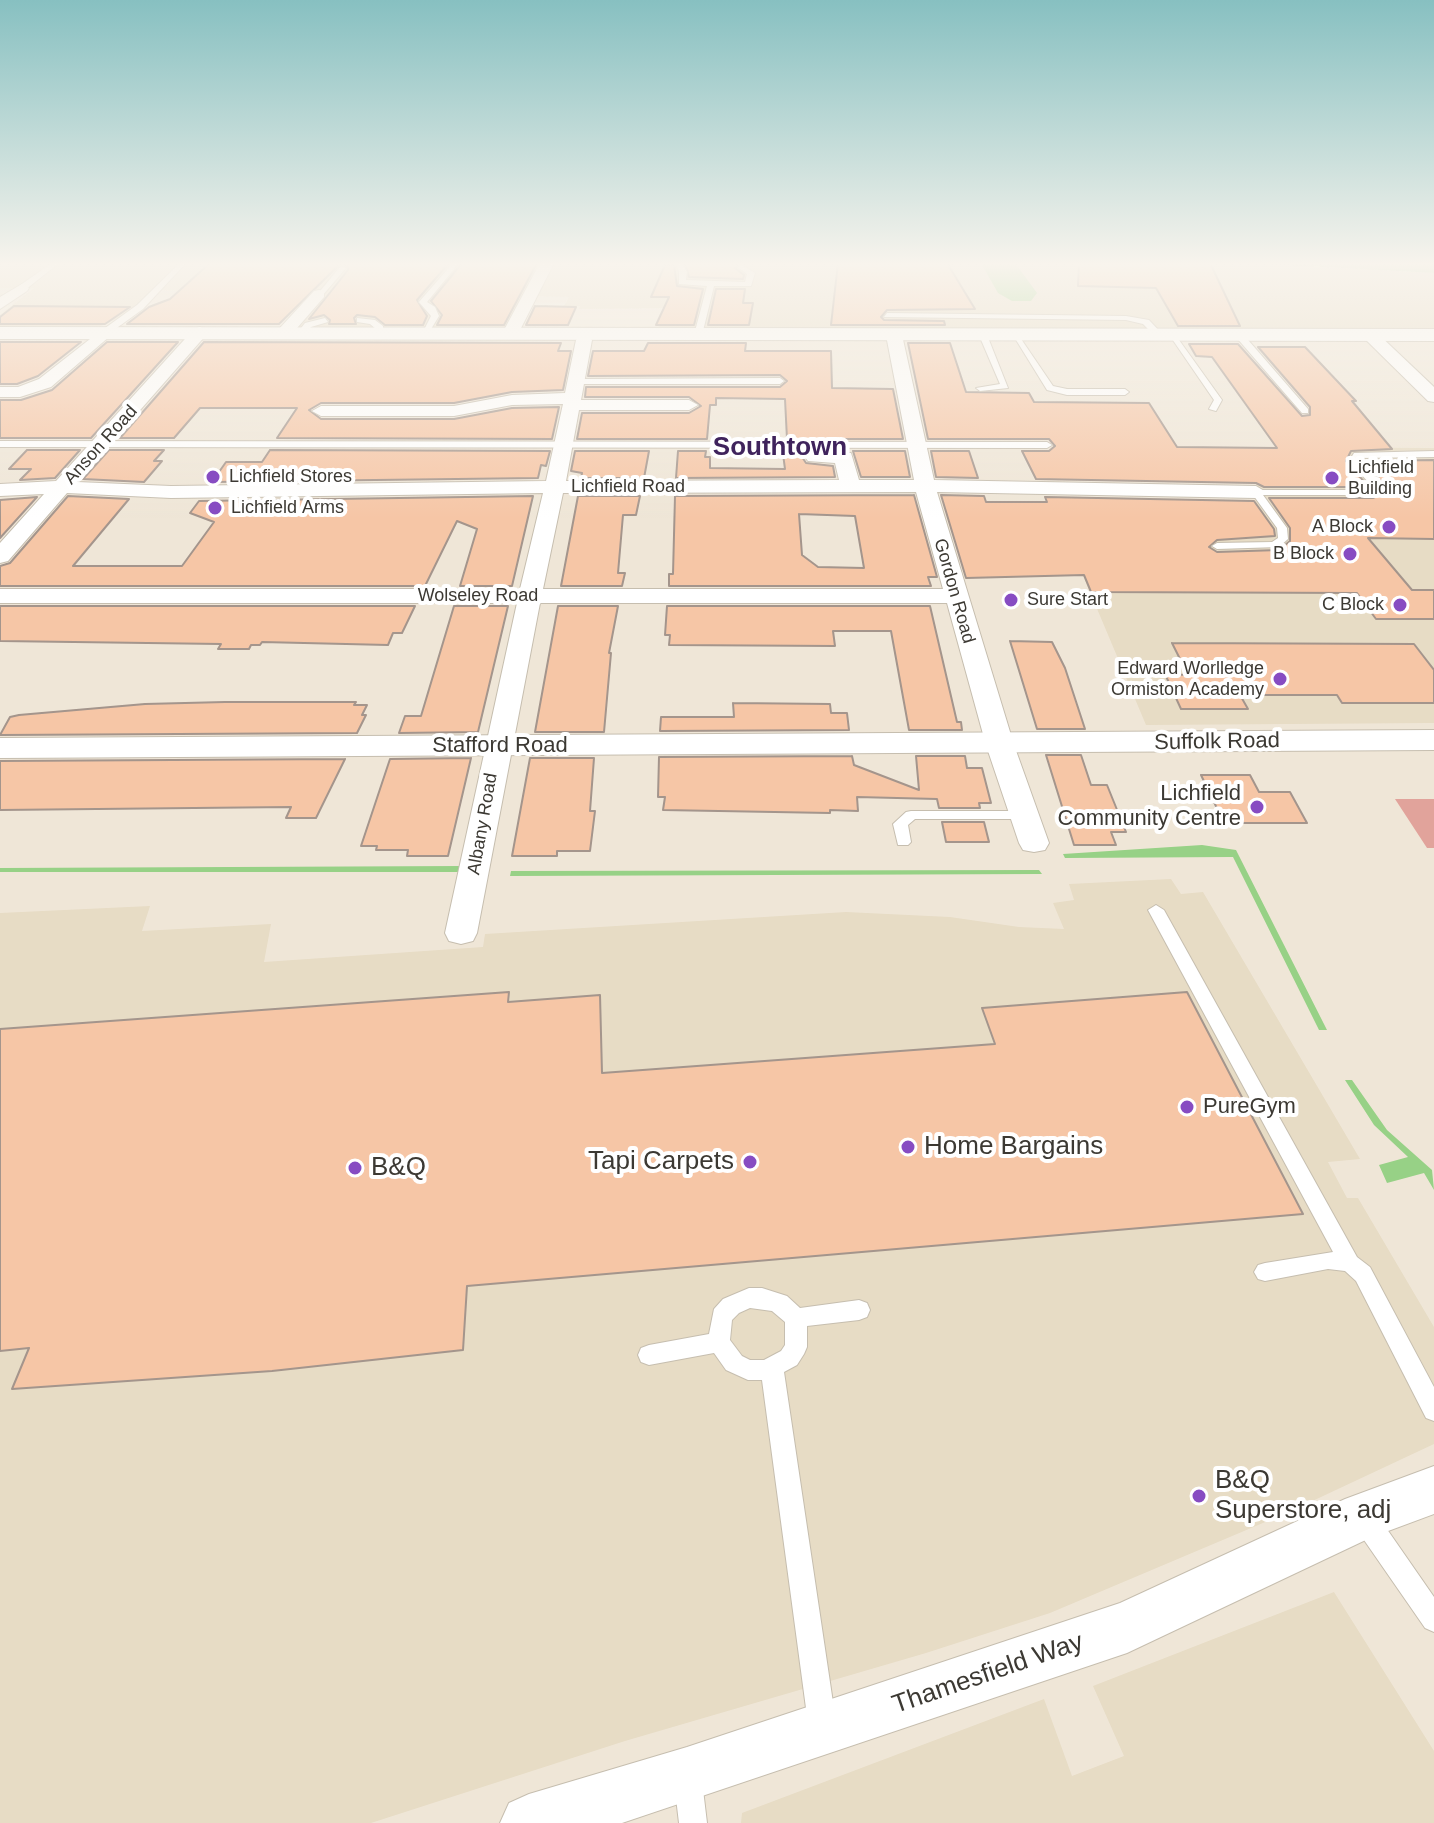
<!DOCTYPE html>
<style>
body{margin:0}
canvas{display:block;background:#efe6d7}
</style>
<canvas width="1434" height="1823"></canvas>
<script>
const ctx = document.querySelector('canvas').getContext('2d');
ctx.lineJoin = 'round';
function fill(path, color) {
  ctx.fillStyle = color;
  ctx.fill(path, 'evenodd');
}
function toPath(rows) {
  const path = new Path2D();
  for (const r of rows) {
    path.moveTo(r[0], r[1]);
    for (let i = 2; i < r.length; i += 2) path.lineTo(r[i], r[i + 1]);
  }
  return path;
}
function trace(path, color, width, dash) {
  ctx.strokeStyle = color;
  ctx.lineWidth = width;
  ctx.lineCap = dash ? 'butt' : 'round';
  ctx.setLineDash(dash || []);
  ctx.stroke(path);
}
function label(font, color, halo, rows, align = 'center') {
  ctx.font = font + ' Arial,sans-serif';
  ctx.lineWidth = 8;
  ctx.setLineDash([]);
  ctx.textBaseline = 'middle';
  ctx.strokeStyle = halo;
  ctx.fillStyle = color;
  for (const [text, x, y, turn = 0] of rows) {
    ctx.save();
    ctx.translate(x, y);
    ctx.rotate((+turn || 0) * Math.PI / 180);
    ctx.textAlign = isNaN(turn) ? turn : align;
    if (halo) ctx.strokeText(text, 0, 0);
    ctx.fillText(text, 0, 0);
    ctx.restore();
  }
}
fill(toPath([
 [0,263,1254,263,1434,273,1434,335,658,329,663,308,579,309,580,306,564,306,569,297,529,296,506,328,293,327,325,294,153,290,121,317,98,327,12,328,0,327,0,315,34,288,0,288],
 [1232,447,1434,448,1434,723,1146,725,1063,528,1047,500,1266,500],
 [1171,879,1181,894,1203,892,1360,1159,1328,1162,1347,1198,1358,1198,1434,1327,1434,1444,1289,1512,1050,1613,926,1653,625,1741,371,1823,0,1823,0,913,150,906,142,931,271,924,264,962,483,947,485,934,846,912,950,917,1019,927,1064,929,1053,903,1074,900,1069,884],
 [1334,1592,1434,1751,1434,1823,741,1823,742,1813,1044,1699,1072,1776,1124,1756,1093,1686]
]), '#e7dcc5');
fill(toPath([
 [1395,799,1434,799,1434,848,1427,848]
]), '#e1a39b');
fill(toPath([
 [981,263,1015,263,1037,293,1031,301,1012,301,998,293],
 [1254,263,1434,263,1434,273],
 [1202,845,1236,850,1327,1030,1319,1030,1233,857,1065,858,1063,854],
 [463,866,462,872,0,872,0,868],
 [1039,870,1042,874,510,876,511,871],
 [1345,1080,1352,1080,1387,1130,1432,1170,1434,1190,1424,1173,1387,1183,1379,1165,1408,1157,1374,1125]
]), '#97d186');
const building = toPath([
 [210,263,449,263,417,300,427,316,423,325,385,325,375,317,357,315,354,318,356,324,329,324,330,320,324,315,309,319,348,270,348,266,340,264,279,324,127,324,149,307,170,299,210,263],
 [462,263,537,263,504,325,437,325,442,315,431,301,462,263],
 [685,263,740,263,735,268,744,275,743,279,689,277,685,263],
 [838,263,947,263,975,309,887,310,881,317,884,320,944,321,945,325,831,325,838,263],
 [1079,263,1210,263,1240,326,1178,326,1156,288,1078,286,1079,263],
 [665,265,674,265,677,286,703,289,694,325,656,325,669,297,651,297,665,265],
 [716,289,745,289,743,303,753,303,749,325,708,325,716,289],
 [14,306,130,307,105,324,0,324,0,317,14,306],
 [535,306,576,307,568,325,526,325,535,306],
 [0,342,81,342,38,376,17,384,0,384,0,342],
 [107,342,178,342,91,438,0,438,0,400,21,400,52,390,107,342],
 [204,342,561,343,558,351,571,351,563,390,512,392,454,403,321,403,309,410,321,419,454,419,512,408,559,407,552,439,277,438,297,408,200,408,174,438,120,438,204,342],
 [648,343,746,343,745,351,831,351,832,388,893,389,903,439,787,439,785,399,716,398,716,405,710,405,707,439,577,439,582,413,689,413,701,406,689,397,585,397,586,387,780,387,787,381,780,375,588,376,593,351,644,351,648,343],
 [908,343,950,343,966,392,1029,393,1034,402,1149,403,1177,447,1277,448,1212,357,1196,356,1189,344,1238,344,1302,416,1310,415,1310,407,1258,347,1305,347,1356,401,1352,401,1392,449,1351,451,1346,461,1366,484,1365,487,1264,487,1256,483,1036,479,1022,451,1049,451,1055,446,1049,439,928,439,908,343],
 [27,450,80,450,55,478,20,480,31,469,9,469,27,450],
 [109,450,164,450,154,461,162,461,144,482,83,479,109,450],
 [270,450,550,451,546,466,541,465,538,478,212,482,226,462,262,462,270,450],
 [575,451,649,451,644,478,581,478,582,473,571,471,575,451],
 [678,451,706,451,705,457,710,457,710,468,785,469,783,454,787,454,787,451,806,451,802,457,806,463,833,466,835,477,676,478,678,451],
 [853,451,905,451,910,477,861,477,853,451],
 [931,451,969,451,978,478,936,477,931,451],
 [1434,460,1434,539,1368,538,1412,590,1434,590,1434,619,1376,619,1357,593,1091,592,1084,575,966,578,941,495,984,496,986,502,1047,502,1045,497,1254,501,1274,529,1275,536,1217,540,1209,547,1217,552,1279,550,1290,541,1290,528,1269,498,1373,498,1381,494,1382,482,1363,461,1434,460],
 [914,495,937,577,928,577,931,586,669,586,669,574,673,574,675,496,914,495],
 [799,514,855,516,864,568,818,567,802,555,799,514],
 [68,496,129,499,73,566,182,566,214,522,190,513,199,501,533,496,512,586,460,586,477,529,457,521,425,586,0,586,0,566,10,563,68,496],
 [578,496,640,496,636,515,623,515,618,573,625,573,622,586,561,586,578,496],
 [37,497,0,538,0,500,37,497],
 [0,606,415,606,402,633,393,633,388,645,262,642,260,645,251,645,249,649,218,649,221,644,0,641,0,606],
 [454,606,508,606,478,732,399,733,405,716,421,716,454,606],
 [558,606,618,606,609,653,611,653,604,732,535,732,558,606],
 [667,606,930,606,957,722,961,722,962,730,909,730,891,631,833,631,835,646,669,645,670,635,665,635,667,606],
 [1010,641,1052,642,1065,668,1085,729,1037,729,1010,641],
 [1172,643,1414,644,1434,670,1434,703,1342,703,1337,695,1240,695,1248,709,1181,709,1165,674,1188,675,1172,643],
 [225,702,356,702,354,705,367,705,362,715,366,715,357,733,0,735,10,717,19,715,145,704,225,702],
 [733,703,830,704,831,713,847,713,849,730,660,731,661,717,734,717,733,703],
 [1046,755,1081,755,1091,785,1107,785,1126,832,1111,832,1116,845,1074,845,1046,755],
 [852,756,854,765,919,790,916,756,965,756,967,768,982,768,991,803,979,803,980,808,939,808,937,799,857,797,858,811,830,810,830,813,663,810,665,797,658,797,659,757,852,756],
 [471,758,448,856,407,856,408,850,376,850,377,846,361,846,390,759,471,758],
 [530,758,594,758,590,811,595,811,590,851,557,851,557,856,512,856,530,758],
 [345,759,316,818,286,818,291,807,0,810,0,761,345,759],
 [1201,775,1250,775,1259,792,1290,792,1307,823,1224,823,1201,775],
 [942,822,984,822,989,842,946,842,942,822],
 [509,992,508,1002,600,995,602,1073,995,1044,982,1008,1187,992,1303,1214,467,1286,463,1350,272,1371,12,1389,29,1348,0,1351,0,1029,509,992]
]);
fill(building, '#f6c6a6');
trace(building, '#a4958c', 2);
const service = toPath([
 [52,263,59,263,25,290,19,290,19,286,52,263],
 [180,263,186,263,143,309,107,335,101,335,101,331,137,305,180,263],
 [453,263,459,263,427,302,435,307,439,316,428,334,422,334,431,316,419,302,453,263],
 [676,263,682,263,687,272,686,280,745,282,747,274,738,267,742,265,755,273,751,286,714,286,702,335,698,337,694,335,707,286,679,284,679,272,676,263],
 [340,267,346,268,322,296,316,296,340,267],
 [887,313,1126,316,1149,320,1163,335,1156,337,1143,324,1126,320,884,317,887,313],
 [325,318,328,322,311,327,305,334,298,332,305,323,325,318],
 [357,318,375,320,383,326,383,332,376,334,376,329,370,324,357,322,357,318],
 [983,333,987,335,1008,388,980,391,976,388,1000,384,979,335,983,333],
 [1017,333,1053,386,1067,389,1125,389,1129,392,1125,395,1067,395,1047,390,1013,335,1017,333],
 [1168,333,1174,333,1222,400,1216,411,1209,409,1214,400,1168,333],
 [1236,333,1242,333,1308,409,1308,413,1302,413,1236,337,1236,333],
 [575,379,780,378,784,381,780,384,572,384,572,380,575,379],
 [0,441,1047,442,1052,445,1047,448,0,447,0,441],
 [1434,451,1434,457,1360,458,1359,461,1380,484,1378,493,1372,495,1263,495,1287,528,1288,539,1279,547,1217,549,1212,546,1217,543,1272,542,1278,538,1277,528,1251,492,1252,490,1367,490,1370,484,1349,461,1354,453,1434,451],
 [911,811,1024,811,1031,815,1024,819,915,819,908,825,911,842,908,845,898,845,893,824,906,812,911,811],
 [1156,905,1164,910,1357,1257,1370,1267,1434,1387,1434,1421,1426,1418,1356,1281,1345,1271,1328,1269,1265,1281,1258,1279,1254,1272,1258,1265,1265,1263,1333,1252,1148,910,1156,905],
 [749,1288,762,1288,787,1296,800,1308,859,1300,867,1303,870,1310,867,1317,859,1320,807,1326,807,1347,804,1354,797,1365,784,1372,836,1723,832,1733,822,1737,812,1733,808,1723,762,1380,748,1380,726,1370,714,1353,649,1365,641,1362,638,1355,641,1348,649,1345,709,1334,714,1309,723,1299,749,1288],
 [750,1308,772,1311,785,1322,785,1345,781,1351,764,1360,750,1360,742,1356,730,1340,732,1320,739,1313,750,1308],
 [1364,1506,1373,1509,1434,1597,1434,1632,1425,1628,1355,1527,1352,1518,1355,1509,1364,1506],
 [688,1767,698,1771,702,1781,707,1823,679,1823,674,1781,678,1771,688,1767]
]);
const minor = toPath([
 [540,263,554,263,519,332,511,337,505,335,503,332,540,263],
 [22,284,29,288,27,291,0,309,0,297,22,284],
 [319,290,324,291,324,297,291,335,279,335,279,329,314,291,319,290],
 [200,327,208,332,206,335,77,482,171,486,546,481,563,404,512,405,454,416,321,416,312,411,321,406,454,406,512,395,565,393,576,340,584,335,592,340,581,400,689,400,698,405,689,410,579,410,566,481,839,480,835,463,808,461,805,457,808,453,815,451,851,453,859,480,914,480,886,335,894,330,902,335,934,480,1256,486,1266,492,1256,498,937,492,1014,745,1049,843,1045,850,1034,852,1023,850,1019,843,986,745,947,603,540,603,477,933,473,941,461,944,449,941,445,933,517,603,0,603,0,589,520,589,543,493,171,498,67,493,8,561,0,563,0,543,44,494,0,496,0,484,56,481,194,329,200,327],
 [916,492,943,589,543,589,563,493,916,492],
 [104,328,110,330,110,336,51,387,20,397,0,397,0,387,18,387,39,379,104,328],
 [1370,330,1376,332,1434,387,1434,402,1428,401,1364,338,1362,335,1370,330],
 [1434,1466,1434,1514,1372,1537,1127,1653,622,1823,500,1823,509,1803,529,1794,687,1747,1120,1603,1345,1499,1434,1466]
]);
const tertiary = toPath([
 [0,327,1434,329,1434,341,0,339,0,327],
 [1434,730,1434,750,0,758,0,738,1434,730]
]);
trace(service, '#c6beaf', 2);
trace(minor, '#c6beaf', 2);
trace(tertiary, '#c6beaf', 2);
fill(service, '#fff');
fill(minor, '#fff');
fill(tertiary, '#fff');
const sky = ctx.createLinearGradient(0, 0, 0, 518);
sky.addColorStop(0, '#87c0c1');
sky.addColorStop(0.51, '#f8f4ed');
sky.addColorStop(1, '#f8f4ed00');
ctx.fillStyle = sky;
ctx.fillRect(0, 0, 1434, 518);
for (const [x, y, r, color] of [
 [213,477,8,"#874cc2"],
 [1332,478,8,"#874cc2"],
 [215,508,8,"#874cc2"],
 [1389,527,8,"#874cc2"],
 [1350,554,8,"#874cc2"],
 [1011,600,8,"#874cc2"],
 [1400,605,8,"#874cc2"],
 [1280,679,8,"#874cc2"],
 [1257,807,8,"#874cc2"],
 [1187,1107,8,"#874cc2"],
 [908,1147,8,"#874cc2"],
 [750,1162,8,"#874cc2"],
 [355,1168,8,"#874cc2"],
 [1199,1496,8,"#874cc2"]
]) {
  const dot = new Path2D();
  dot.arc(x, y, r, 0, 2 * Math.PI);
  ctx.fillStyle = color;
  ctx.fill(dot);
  trace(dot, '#fff', 3);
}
label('18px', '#3c3933', '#fff', [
 ["Anson Road",101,445,-48],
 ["Lichfield Road",628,487],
 ["Gordon Road",954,591,74],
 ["Wolseley Road",478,596],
 ["Albany Road",483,824,-80]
]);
label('18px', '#3c3933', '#fff', [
 ["Lichfield",1348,468],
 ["Building",1348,489],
 ["Lichfield Stores",229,477],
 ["Lichfield Arms",231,508],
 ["A Block",1373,527,"right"],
 ["B Block",1334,554,"right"],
 ["Sure Start",1027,600],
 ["C Block",1384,605,"right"],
 ["Edward Worlledge",1264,669,"right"],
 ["Ormiston Academy",1264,690,"right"]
], 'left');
label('22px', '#3c3933', '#fff', [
 ["Suffolk Road",1217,742,-1],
 ["Stafford Road",500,746]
]);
label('22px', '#3c3933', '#fff', [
 ["Lichfield",1241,794],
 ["Community Centre",1241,819],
 ["PureGym",1203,1107,"left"]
], 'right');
label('bold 26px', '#3f235c', '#fff', [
 ["Southtown",780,448]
]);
label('26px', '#3c3933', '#fff', [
 ["Home Bargains",924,1147],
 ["Tapi Carpets",734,1162,"right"],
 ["B&Q",371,1168],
 ["B&Q",1215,1481],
 ["Superstore, adj",1215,1511]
], 'left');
label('26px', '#3c3933', '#fff', [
 ["Thamesfield Way",988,1674,-19]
]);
</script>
